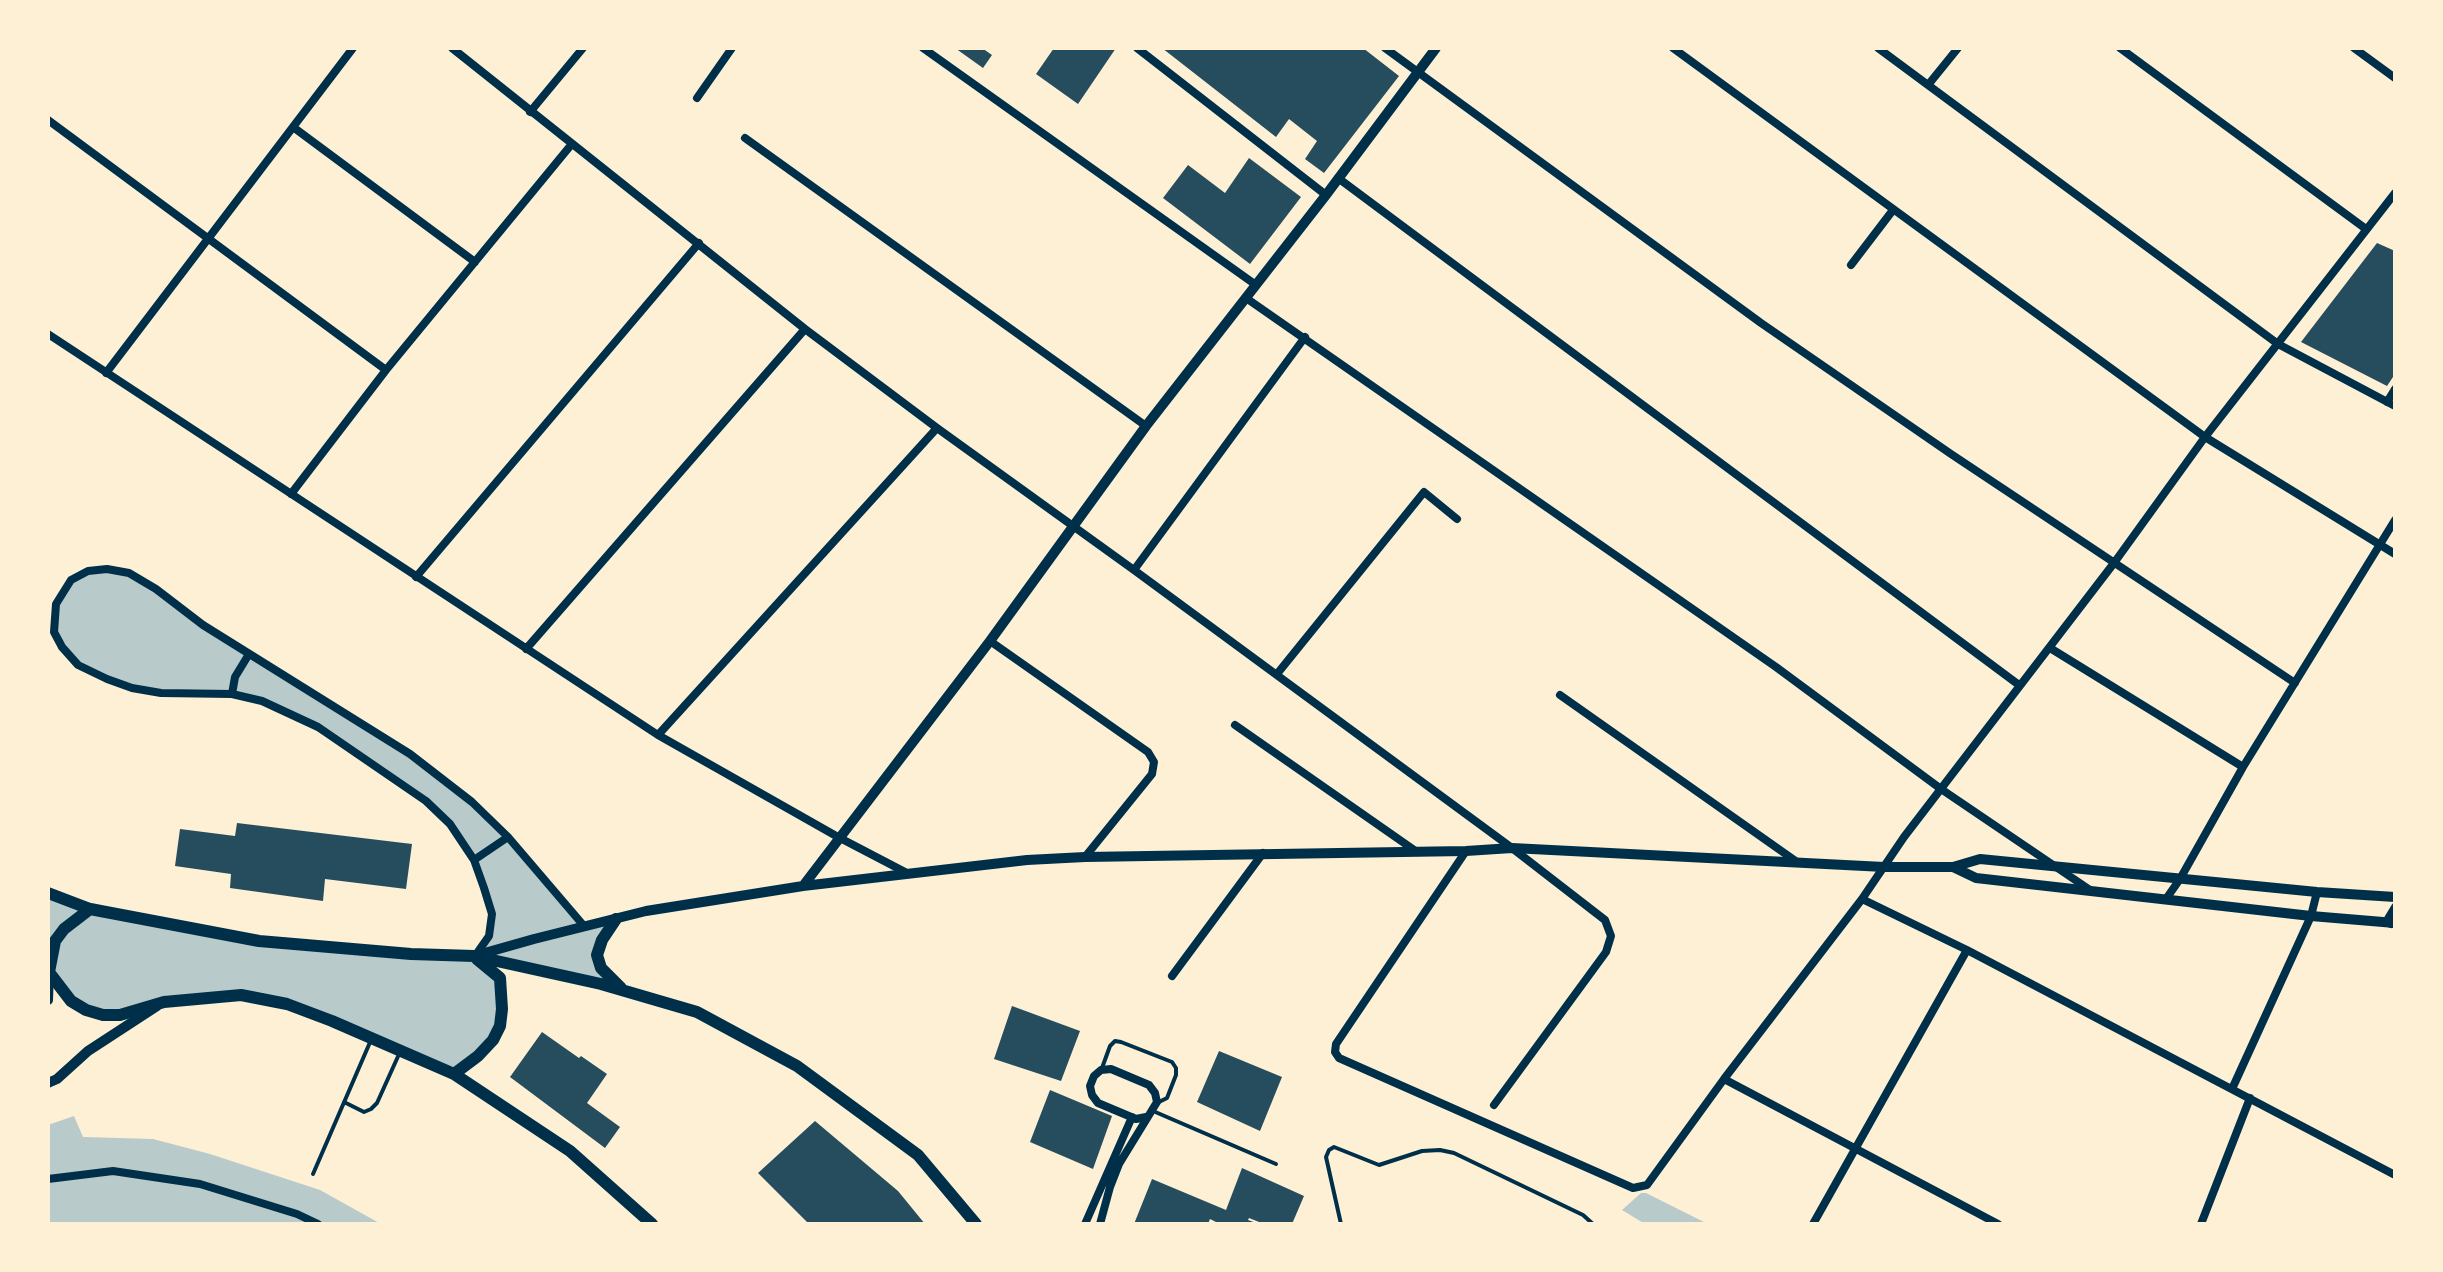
<!DOCTYPE html>
<style>
body{margin:0}
#map{position:relative;width:2443px;height:1272px;overflow:hidden;background:#fdf0d5;font-family:"PT Serif",serif}
canvas{display:block}
.frame{position:absolute;inset:0;border:50px solid #fdf0d5;pointer-events:none}
</style>
<div id="map">
<canvas width="2443" height="1272"></canvas>
<div class="frame"></div>
</div>
<script>
const ctx = document.querySelector('canvas').getContext('2d');
ctx.lineJoin = 'round';
function fill(path, color) {
  ctx.fillStyle = color;
  ctx.fill(path, 'evenodd');
}
function toPath(rows) {
  const path = new Path2D();
  for (const r of rows) {
    path.moveTo(r[0], r[1]);
    for (let i = 2; i < r.length; i += 2) path.lineTo(r[i], r[i + 1]);
  }
  return path;
}
function trace(path, color, width, dash) {
  ctx.strokeStyle = color;
  ctx.lineWidth = width;
  ctx.lineCap = dash ? 'butt' : 'round';
  ctx.setLineDash(dash || []);
  ctx.stroke(path);
}
fill(toPath([
 [88,571,129,573,203,625,313,691,472,802,584,926,616,919,597,955,623,990,476,957,500,978,500,1026,454,1074,332,1021,241,995,120,1015,86,1010,48,971,48,893,259,941,474,956,489,936,492,914,474,860,450,824,357,753,262,701,132,688,78,665,54,632,56,604,71,580],
 [74,1116,83,1137,153,1139,210,1154,320,1190,381,1224,48,1224,48,1125],
 [1641,1193,1646,1193,1708,1224,1645,1224,1622,1210]
]), '#b9caca');
fill(toPath([
 [955,48,982,48,992,55,983,68],
 [1054,48,1116,48,1078,104,1036,74],
 [1162,48,1363,48,1399,76,1324,173,1305,159,1317,141,1289,119,1276,137],
 [1249,158,1301,197,1250,264,1163,198,1188,165,1225,193],
 [2377,243,2395,251,2395,374,2387,386,2301,342],
 [237,823,412,844,406,889,325,879,323,901,230,888,231,874,175,866,180,829,235,836],
 [1012,1006,1080,1031,1061,1081,994,1059],
 [542,1032,579,1058,581,1056,607,1074,587,1103,620,1127,605,1148,510,1077],
 [1219,1051,1282,1077,1260,1131,1197,1102],
 [1050,1090,1112,1116,1093,1169,1030,1142],
 [815,1121,898,1191,925,1224,809,1224,758,1173],
 [1242,1168,1304,1196,1292,1224,1264,1224,1249,1218,1248,1220,1259,1224,1220,1224,1210,1219,1208,1224,1134,1224,1152,1179,1226,1210]
]), '#264d5e');
trace(toPath([
 [1102,1068,1110,1046,1115,1041,1121,1042,1172,1062,1176,1068,1176,1075,1167,1098,1159,1102],
 [344,1102,364,1112,371,1109,377,1103,400,1052],
 [1153,1111,1276,1164],
 [313,1174,371,1040],
 [1341,1224,1326,1157,1329,1150,1334,1147,1379,1165,1422,1151,1440,1150,1454,1153,1583,1215,1593,1224]
]), '#003049', 4);
trace(toPath([
 [452,48,805,329,937,428,1134,570,1512,848,1605,920,1611,936,1606,952,1494,1105],
 [923,48,1256,285],
 [1137,48,1326,195],
 [1385,48,1761,323,1951,454,2295,683],
 [1673,48,2205,437,2395,554],
 [1878,48,2278,344,2395,406],
 [2120,48,2366,229],
 [2354,48,2395,78],
 [1928,85,1958,48],
 [697,98,732,48],
 [530,112,583,48],
 [48,120,386,370],
 [293,127,475,262],
 [745,138,1146,426],
 [1338,178,2019,685],
 [1851,265,1893,210],
 [1246,298,1776,667,1941,789,2090,890],
 [48,334,658,735,838,837,907,873],
 [106,373,353,48],
 [2387,402,2395,389],
 [291,494,386,370,571,145],
 [1134,570,1305,337],
 [416,577,699,243],
 [990,641,1148,752,1154,762,1152,774,1085,857],
 [2050,648,2243,767],
 [526,649,805,329],
 [1277,674,1424,492,1457,519],
 [232,694,235,677,249,654],
 [1560,695,1797,862],
 [1235,725,1417,852],
 [658,735,937,428],
 [1466,851,1336,1044,1335,1052,1339,1058,1633,1188,1647,1185,1724,1079,1862,899,1904,837,2114,563,2205,437,2395,193],
 [474,860,508,837],
 [1862,899,1967,950,2395,1175],
 [2166,899,2180,879,2243,767,2395,520],
 [2391,924,2386,922,2395,907],
 [475,956,489,936,492,914,484,888,474,860,450,824,426,801,318,727,262,701,232,694,161,693,132,688,107,679,78,665,62,647,54,632,56,604,71,580,88,571,107,569,129,573,156,589,203,625,410,754,472,802,508,837,584,926],
 [1172,976,1263,853],
 [1724,1079,1998,1224],
 [2232,1089,2311,916,2317,892],
 [48,1179,113,1171,200,1184,297,1214,318,1224],
 [1085,1224,1132,1117],
 [1100,1224,1110,1187,1119,1164,1157,1102,1155,1093,1149,1085,1111,1069,1101,1070,1094,1076,1090,1086,1092,1095,1098,1103,1136,1119,1146,1117],
 [1813,1224,1967,950],
 [2201,1224,2250,1098]
]), '#003049', 8);
trace(toPath([
 [1953,867,1976,878,2311,916,2395,923],
 [803,886,990,641,1146,426,1326,195,1436,48],
 [474,956,534,939,646,911,803,886,1027,860,1085,857,1466,851,1512,848,1884,867,1953,867,1980,859,2317,892,2395,897],
 [48,1000,49,972],
 [48,1083,57,1079,88,1051,157,1006]
]), '#003049', 10);
trace(toPath([
 [48,893,90,909,259,941,411,954,474,956,601,984,697,1012,797,1066,918,1155,976,1224],
 [616,919,602,940,597,955,601,968,621,988],
 [48,971,71,1001,86,1010,103,1015,120,1015,164,1002,241,995,287,1004,332,1021,454,1074,570,1151,652,1224],
 [49,972,55,941,64,929,90,909],
 [454,1074,478,1056,493,1040,500,1026,502,1009,500,978,477,959]
]), '#003049', 12);
</script>
